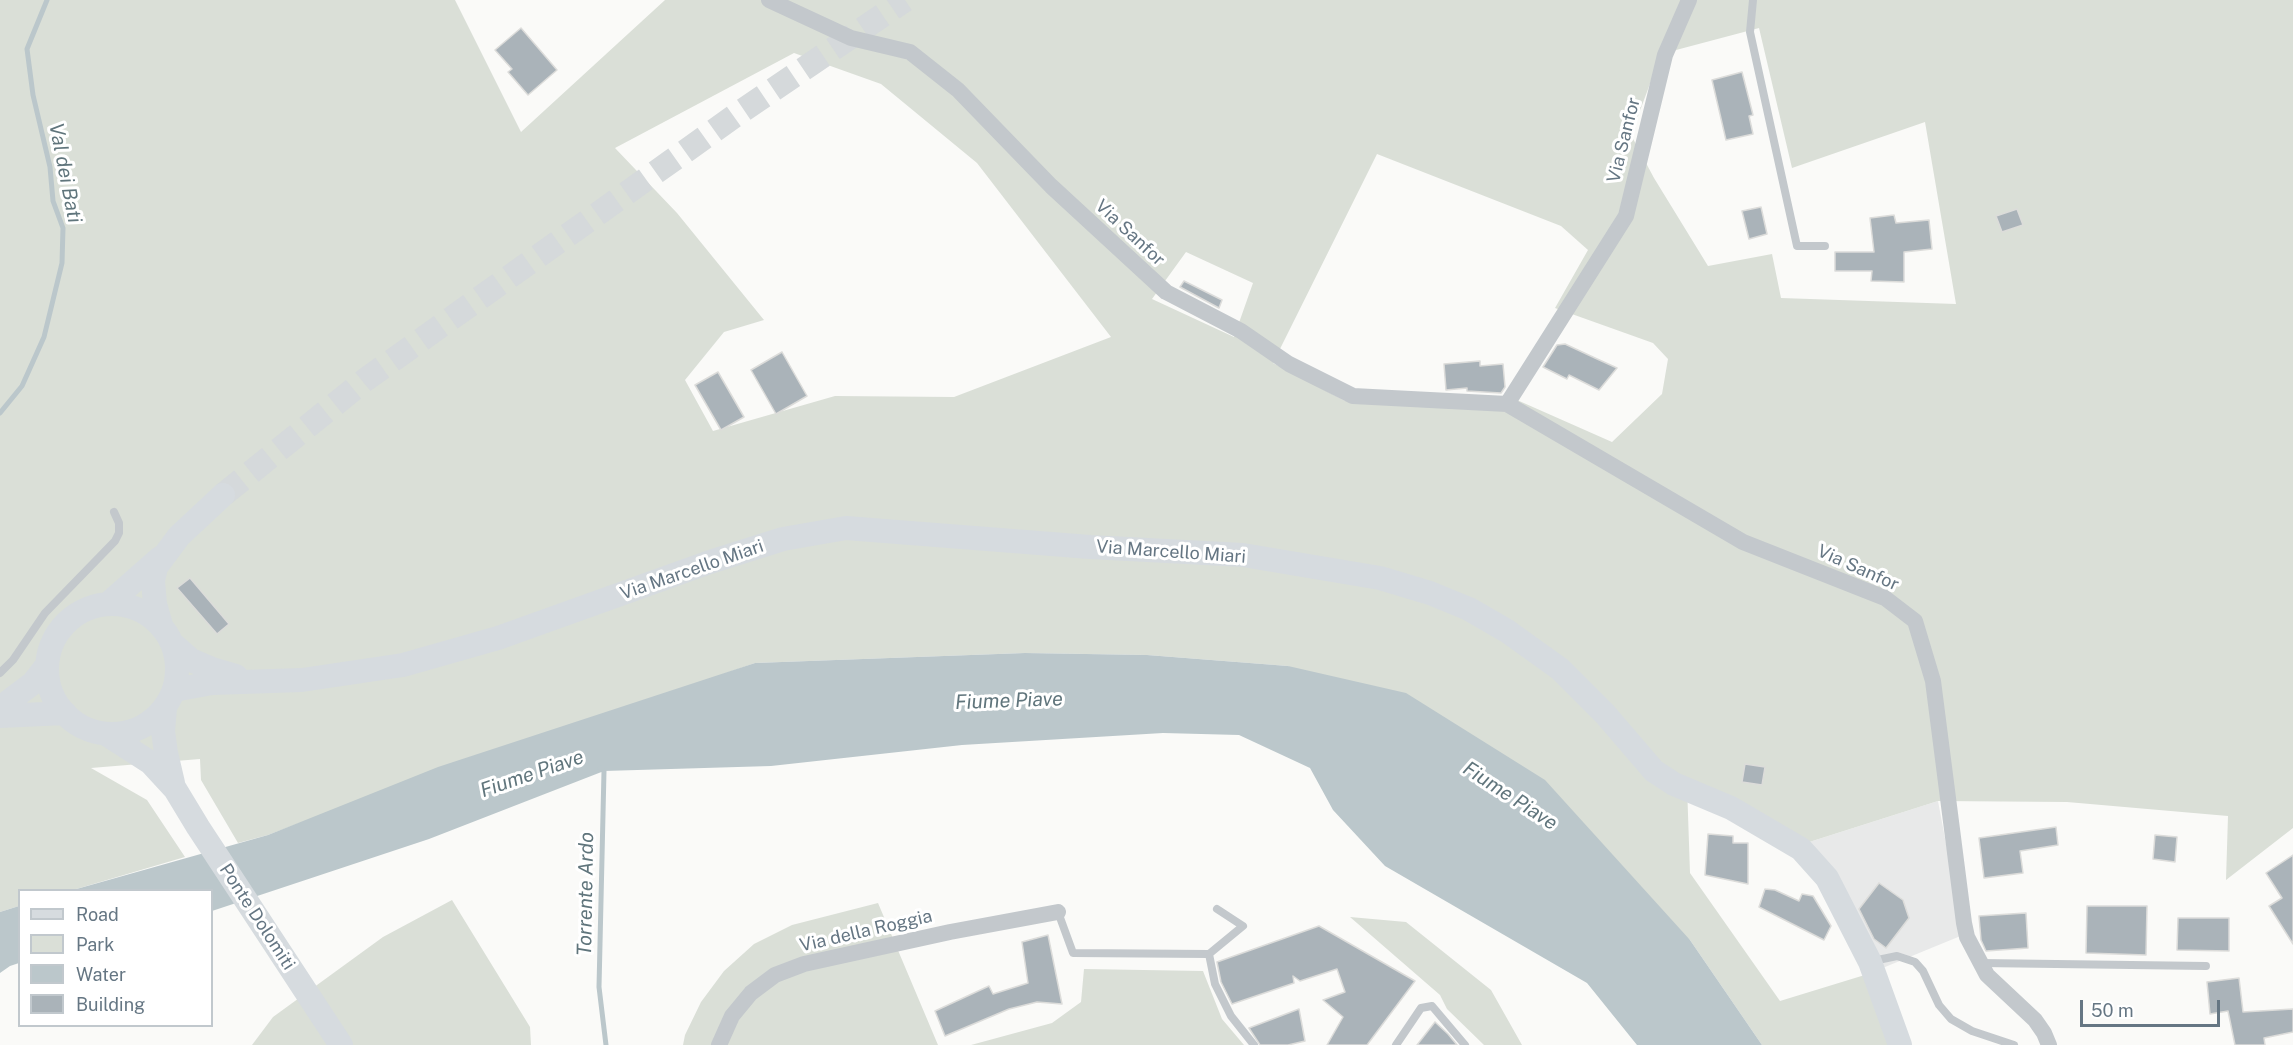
<!DOCTYPE html>
<style>
body{margin:0}
#map{position:relative;width:2293px;height:1045px;overflow:hidden;background:#fafaf8;font-family:"Public Sans",sans-serif}
canvas{display:block}
.legend{position:absolute;left:18px;top:889px;width:195px;height:138px;box-sizing:border-box;background:#fff;border:2px solid #c1c8cd;margin:0;padding:8px 10px;list-style:none;font-size:18px;color:#657683}
.legend li{display:flex;align-items:center;gap:12px;height:30px}
.legend b{width:30px;border:2px solid #c1c8cd}
.scale{position:absolute;left:2080px;top:1000px;width:140px;height:27px;box-sizing:border-box;border:3px solid #657683;border-top:0;padding-left:8px;font-size:18px;line-height:21px;white-space:nowrap;color:#657683;-webkit-text-stroke:4px #fff;paint-order:stroke}
</style>
<div id="map">
<canvas width="2293" height="1045"></canvas>
<ul class="legend">
<li><b style="height:8px;background:#d6dbdf"></b>Road</li>
<li><b style="height:16px;background:#dadfd7"></b>Park</li>
<li><b style="height:16px;background:#bbc7cb"></b>Water</li>
<li><b style="height:16px;background:#aab3b9"></b>Building</li>
</ul>
<div class="scale">50 m</div>
</div>
<script>
const ctx = document.querySelector('canvas').getContext('2d');
ctx.lineJoin = 'round';
function fill(path, color) {
  ctx.fillStyle = color;
  ctx.fill(path, 'evenodd');
}
function toPath(rows) {
  const path = new Path2D();
  for (const r of rows) {
    if (r.length === 3) {
      path.moveTo(r[0] + r[2], r[1]);
      path.arc(r[0], r[1], r[2], 0, 2 * Math.PI);
      continue;
    }
    path.moveTo(r[0], r[1]);
    for (let i = 2; i < r.length; i += 2) path.lineTo(r[i], r[i + 1]);
  }
  return path;
}
function trace(path, color, width, dash) {
  ctx.strokeStyle = color;
  ctx.lineWidth = width;
  ctx.lineCap = dash ? 'butt' : 'round';
  ctx.setLineDash(dash || []);
  ctx.stroke(path);
}
function label(font, color, halo, rows, align = 'center') {
  ctx.font = font + ' "Public Sans",sans-serif';
  ctx.lineWidth = 6;
  ctx.setLineDash([]);
  ctx.textBaseline = 'middle';
  ctx.strokeStyle = halo;
  ctx.fillStyle = color;
  for (const [text, x, y, turn = 0] of rows) {
    ctx.save();
    ctx.translate(x, y);
    ctx.rotate((+turn || 0) * Math.PI / 180);
    ctx.textAlign = isNaN(turn) ? turn : align;
    if (halo) ctx.strokeText(text, 0, 0);
    ctx.fillText(text, 0, 0);
    ctx.restore();
  }
}
fill(toPath([
 [1938,801,1963,935,1868,974,1803,844]
]), '#e8e9e9');
fill(toPath([
 [0,0,455,0,521,132,665,0,2293,0,2293,828,2226,880,2228,816,2067,802,1938,801,1803,844,1687,785,1690,873,1780,1001,1868,974,1893,1045,1762,1045,1690,940,1288,666,1147,655,1025,653,755,663,349,804,268,835,238,843,201,780,200,759,91,768,147,800,185,857,73,890,20,890,19,906,0,912],
 [1759,28,1792,168,1925,122,1956,304,1781,298,1772,254,1708,266,1654,178,1631,135,1661,54],
 [794,53,881,84,977,163,1111,337,954,397,835,396,713,431,685,380,724,332,764,320,677,213,615,148],
 [1377,154,1561,226,1588,250,1555,308,1653,343,1668,359,1662,394,1612,442,1517,400,1345,401,1273,363],
 [1186,252,1253,283,1234,337,1152,299],
 [452,900,530,1027,531,1045,252,1045,273,1017,383,937],
 [878,903,938,1045,683,1045,685,1035,701,1002,724,971,754,944,792,925],
 [1350,917,1406,922,1491,990,1522,1045,1484,1045,1447,1009,1440,995],
 [1084,969,1203,971,1222,1019,1244,1045,971,1045,1052,1023,1081,1002]
]), '#dadfd7');
fill(toPath([
 [1025,653,1147,655,1288,666,1406,693,1545,780,1690,940,1762,1045,1637,1045,1587,983,1385,866,1333,810,1310,768,1239,735,1163,733,962,745,771,766,604,771,429,839,212,911,212,890,73,890,268,835,438,767,755,663],
 [19,906,19,963,10,966,0,973,0,912]
]), '#bbc7cb');
trace(toPath([
 [0,413,22,386,44,337,62,263,63,228,53,201,50,167,33,95,27,49,47,0],
 [600,768,604,771,599,987,606,1045]
]), '#bbc7cb', 5);
const building = toPath([
 [521,28,557,70,528,95,508,72,512,69,495,50,521,28],
 [1742,72,1753,115,1749,116,1753,134,1726,140,1712,80,1742,72],
 [1761,207,1767,234,1749,239,1742,211,1761,207],
 [2017,209,2023,225,2002,232,1996,216,2017,209],
 [1894,215,1896,223,1929,220,1932,249,1904,252,1904,282,1871,281,1872,271,1835,271,1835,252,1874,252,1870,218,1894,215],
 [1184,281,1222,300,1219,308,1180,287,1184,281],
 [1565,344,1595,358,1617,368,1599,390,1569,375,1567,379,1543,367,1557,345,1565,344],
 [782,352,807,396,776,414,751,370,782,352],
 [1480,361,1480,366,1503,364,1505,387,1501,393,1467,391,1467,388,1446,390,1444,364,1480,361],
 [718,372,744,417,721,430,695,385,718,372],
 [190,578,229,624,217,634,177,588,190,578],
 [1745,764,1765,767,1762,785,1742,782,1745,764],
 [2056,827,2058,845,2020,851,2023,873,1984,878,1979,838,2056,827],
 [1708,834,1733,836,1733,843,1748,843,1748,884,1705,875,1708,834],
 [2155,835,2177,837,2175,862,2153,859,2155,835],
 [2293,855,2293,944,2269,906,2282,898,2266,873,2293,855],
 [1879,883,1903,900,1909,918,1886,948,1874,939,1859,909,1879,883],
 [1765,889,1775,890,1799,901,1802,894,1813,896,1831,926,1824,940,1759,907,1765,889],
 [2087,906,2147,906,2146,955,2086,953,2087,906],
 [2026,913,2028,948,1986,951,1981,940,1979,916,2026,913],
 [2178,918,2229,918,2229,951,2177,950,2178,918],
 [1319,926,1415,981,1367,1045,1327,1045,1343,1017,1323,1000,1345,992,1337,969,1300,981,1293,976,1294,983,1232,1004,1221,982,1217,962,1319,926],
 [1048,935,1062,1004,1037,1002,1009,1009,945,1036,935,1011,989,986,993,994,1028,983,1022,942,1048,935],
 [2239,978,2243,1012,2293,1009,2293,1032,2264,1038,2265,1045,2235,1045,2228,1011,2210,1014,2207,982,2239,978],
 [1299,1009,1305,1041,1288,1045,1260,1045,1249,1028,1299,1009],
 [1435,1022,1448,1034,1457,1045,1417,1045,1435,1022]
]);
fill(building, '#aab3b9');
trace(building, '#dcdcda', 1.5);
trace(toPath([
 [223,495,365,380,736,115,905,0]
]), '#d5d9db', 24, [24, 12]);
trace(toPath([
 [1753,0,1750,32,1797,246,1825,246],
 [0,673,13,660,45,613,115,541,119,533,119,523,114,512],
 [1058,912,1073,953,1209,954,1243,926,1217,909],
 [1209,954,1215,984,1231,1016,1254,1045],
 [1873,961,1897,956,1915,962,1923,971,1939,1005,1951,1019,1972,1031,2014,1045],
 [1981,963,2206,966],
 [1396,1045,1421,1008,1432,1006,1465,1045]
]), '#c3c8cc', 8);
trace(toPath([
 [769,0,851,38,910,52,958,90,1051,186,1166,292,1241,331,1289,364,1353,396,1507,404,1743,542,1885,598,1915,621,1933,681,1964,923,1967,937,1987,975,2035,1020,2044,1033,2049,1045],
 [1507,404,1626,216,1665,55,1689,0],
 [719,1045,732,1016,751,993,775,975,804,964,950,932,1058,912]
]), '#c3c8cc', 16);
trace(toPath([
 [109,603,160,558],
 [112,669,65],
 [161,625,155,604,153,581,156,567,179,536,223,495],
 [174,645,191,660,212,669,236,676],
 [174,690,212,683,302,680,403,665,498,638,710,562,783,539,846,528,1090,547,1243,555,1380,578,1430,593,1469,609,1507,631,1560,669,1605,714,1654,771,1674,784,1731,808,1801,849,1827,878,1870,962,1900,1045],
 [0,708,33,683,47,665],
 [165,708,163,731,166,753,173,783],
 [0,716,65,713],
 [106,734,151,763,175,789,198,827,341,1045]
]), '#d6dbdf', 24);
label('18px', '#657683', '#fff', [
 ["Via Sanfor",1624,140,-76],
 ["Via Sanfor",1130,233,43],
 ["Via Marcello Miari",1171,552,4],
 ["Via Sanfor",1858,568,24],
 ["Via Marcello Miari",692,570,-19],
 ["Ponte Dolomiti",257,917,57],
 ["Via della Roggia",866,931,-13]
]);
label('italic 20px', '#60757c', '#fff', [
 ["Val dei Bati",65,173,79],
 ["Fiume Piave",1009,701,-2],
 ["Fiume Piave",532,774,-19],
 ["Fiume Piave",1510,796,33],
 ["Torrente Ardo",586,894,-89]
]);
</script>
